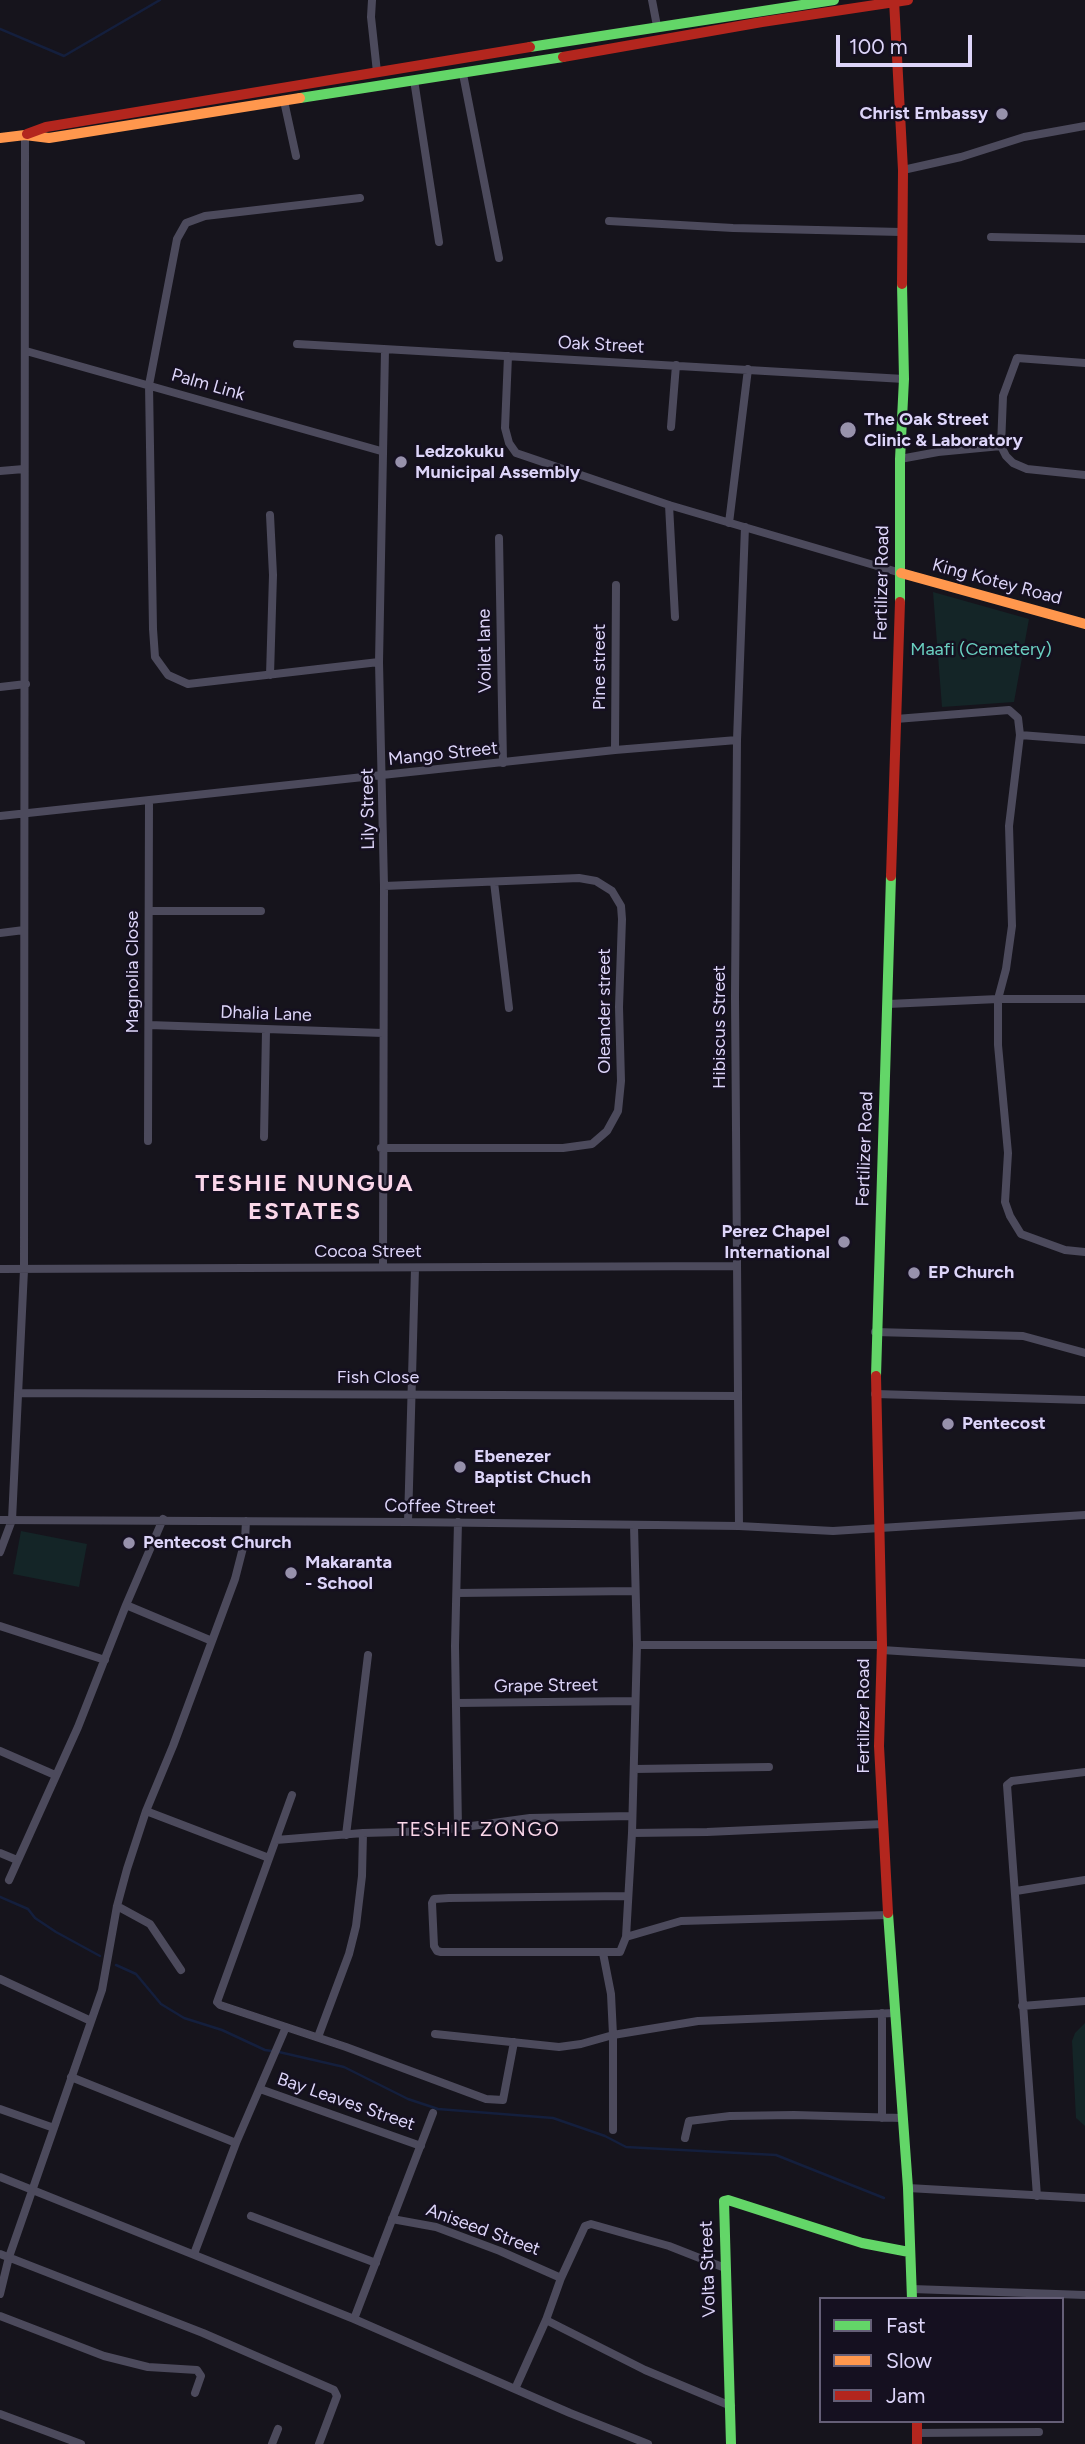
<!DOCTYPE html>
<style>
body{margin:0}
#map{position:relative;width:1085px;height:2444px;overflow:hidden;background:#16141c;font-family:Figtree,sans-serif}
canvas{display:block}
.legend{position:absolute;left:819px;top:2297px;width:245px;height:126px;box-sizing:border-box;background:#151020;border:2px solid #655f77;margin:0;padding:9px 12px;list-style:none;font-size:21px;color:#ddd5f9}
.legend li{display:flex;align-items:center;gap:14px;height:35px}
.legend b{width:35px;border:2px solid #655f77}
.scale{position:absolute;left:836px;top:35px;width:136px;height:32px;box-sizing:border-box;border:4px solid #ddd5f9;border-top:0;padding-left:9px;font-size:21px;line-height:24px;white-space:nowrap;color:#ddd5f9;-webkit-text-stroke:5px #151020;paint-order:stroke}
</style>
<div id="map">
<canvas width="1085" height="2444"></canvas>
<ul class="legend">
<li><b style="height:9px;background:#63d668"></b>Fast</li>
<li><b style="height:9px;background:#ff974d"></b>Slow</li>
<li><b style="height:9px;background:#b3261e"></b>Jam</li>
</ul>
<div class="scale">100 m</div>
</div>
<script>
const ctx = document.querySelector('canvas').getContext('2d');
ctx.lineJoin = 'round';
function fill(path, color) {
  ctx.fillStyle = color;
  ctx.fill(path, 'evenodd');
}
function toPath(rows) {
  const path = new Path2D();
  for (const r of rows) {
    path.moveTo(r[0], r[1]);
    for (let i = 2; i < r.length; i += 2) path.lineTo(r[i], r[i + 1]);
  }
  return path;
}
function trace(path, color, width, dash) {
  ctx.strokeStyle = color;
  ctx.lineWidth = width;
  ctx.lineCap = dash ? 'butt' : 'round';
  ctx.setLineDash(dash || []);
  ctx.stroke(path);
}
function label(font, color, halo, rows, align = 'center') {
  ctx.font = font + ' Figtree,sans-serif';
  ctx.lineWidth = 5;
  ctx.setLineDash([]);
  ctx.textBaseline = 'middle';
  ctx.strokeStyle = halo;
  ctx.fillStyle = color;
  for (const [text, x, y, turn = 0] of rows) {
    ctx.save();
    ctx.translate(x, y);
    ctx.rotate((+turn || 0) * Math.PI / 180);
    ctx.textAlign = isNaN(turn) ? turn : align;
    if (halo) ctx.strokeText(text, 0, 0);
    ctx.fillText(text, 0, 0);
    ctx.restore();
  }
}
fill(toPath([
 [933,592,1029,619,1014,702,942,707],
 [21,1531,87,1544,79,1587,13,1574],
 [1085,2023,1085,2126,1076,2118,1072,2041,1075,2033]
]), '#142527');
trace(toPath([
 [0,29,64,56,160,0],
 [0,1897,28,1909,35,1918,56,1932,100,1956],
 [116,1965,136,1974,161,2004,184,2018,222,2030,265,2050,272,2051],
 [279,2052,344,2067,408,2099,438,2109,553,2118,605,2136,626,2147,776,2155,884,2198]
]), '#141f3d', 2.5);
trace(toPath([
 [372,0,371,17,377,72],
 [652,0,657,26],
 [463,74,499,258],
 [414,80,439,242],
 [284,101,296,156],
 [903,170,961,157,1024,137,1085,126],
 [360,198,205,216,186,223,177,239,149,385,153,629,155,657,168,675,188,684,379,662],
 [609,221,733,228,901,232],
 [991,237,1085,239],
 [297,344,904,379],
 [26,351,381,451],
 [508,356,505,428,509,443,516,453,669,505,901,573],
 [671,427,676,365],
 [1001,446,1003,396,1017,358,1085,363],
 [900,459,938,452,1001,446,1006,456,1013,463,1027,469,1085,475],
 [0,471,24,469],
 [669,505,675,617],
 [729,523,748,369],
 [499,538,503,763],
 [270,675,273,575,270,515],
 [0,687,26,684],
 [896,719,1009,710,1018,718,1020,735,1009,826,1012,926,1006,969,998,999,998,1045,1008,1153,1005,1202,1010,1216,1021,1234,1065,1250,1085,1252],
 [1020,735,1085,740],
 [615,750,616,585],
 [0,816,615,750,737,740],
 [494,882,509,1008],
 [149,911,261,911],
 [0,933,24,930],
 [888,1004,998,999,1085,999],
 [149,1025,383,1033],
 [264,1137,266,1031],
 [148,1141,149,802],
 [381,1148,563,1148,592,1144,607,1131,618,1111,621,1081,619,1007,622,919,621,906,612,891,596,881,579,878,384,886],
 [383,1267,384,886,379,662,385,350],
 [0,1269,736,1266],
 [875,1332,1023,1336,1085,1353],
 [18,1393,738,1396],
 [875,1394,1085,1400],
 [0,1520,408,1522,739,1526,833,1531,1085,1515],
 [408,1522,415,1268],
 [634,1525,637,1645,882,1645],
 [739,1526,735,996,737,740,745,527],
 [0,1552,12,1520,24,1270,25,135],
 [457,1593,634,1591],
 [126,1605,212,1641],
 [0,1626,105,1660],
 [637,1645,632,1833,707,1832,883,1824],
 [882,1650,1085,1663],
 [456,1703,635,1701],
 [0,1751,55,1775],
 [634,1769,769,1767],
 [292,1795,217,2002,220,2005,346,2047,486,2099,503,2100,514,2042],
 [146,1811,269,1858],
 [458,1828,455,1646,458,1522],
 [632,1833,626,1937,681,1921,888,1915],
 [346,1835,368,1655],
 [276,1840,363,1833,435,1831,530,1818,632,1816],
 [0,1853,17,1860],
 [9,1880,78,1727,126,1605,163,1519],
 [1016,1891,1085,1880],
 [117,1906,150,1924,181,1970],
 [626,1937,620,1952,441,1952,437,1951,434,1946,432,1903,434,1899,449,1898,627,1896],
 [603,1953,611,1994,613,2035,613,2130],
 [0,1979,91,2021],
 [1022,2006,1085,2001],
 [882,2013,882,2118],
 [435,2034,559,2047,581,2044,613,2035,698,2021,895,2013],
 [318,2037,349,1954,356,1926,362,1876,363,1833],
 [71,2077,236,2143],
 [260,2089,421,2146],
 [0,2109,54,2128],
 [685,2138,689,2121,730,2116,794,2115,902,2118],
 [0,2177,354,2319,570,2413,648,2444],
 [908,2188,1085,2198],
 [1037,2196,1007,1785,1012,1781,1085,1772],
 [251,2216,376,2263],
 [392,2219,436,2227,500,2251,561,2278],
 [0,2254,203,2333,334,2390,337,2396,319,2444],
 [194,2254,236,2143,286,2027],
 [912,2289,1085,2295],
 [0,2294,9,2257,102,1990,117,1906,127,1869,146,1811,173,1746,235,1579,245,1540,246,1521],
 [0,2316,104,2356,148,2367,197,2370,201,2376,195,2393],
 [354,2319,433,2113],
 [546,2320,645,2370,731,2406],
 [515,2389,546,2320,561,2278,585,2226,591,2224,669,2246,725,2268],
 [0,2414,81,2444],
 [917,2433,1039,2432],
 [272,2444,278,2429]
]), '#4c4a5c', 8);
trace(toPath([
 [530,47,834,0],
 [300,98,563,57],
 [900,602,900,459,904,379,902,284],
 [876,1376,891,876],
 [888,1913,908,2188,912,2299],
 [731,2444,724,2201,728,2200,862,2243,909,2252]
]), '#63d668', 10);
trace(toPath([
 [0,138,25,135,49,138,300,98],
 [901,573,1085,624]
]), '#ff974d', 10);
trace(toPath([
 [894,0,903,170,902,284],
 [563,57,762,22,908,0],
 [27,134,46,127,530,47],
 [891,876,900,602],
 [876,1376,882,1645,879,1746,888,1913],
 [917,2421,917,2444]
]), '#b3261e', 10);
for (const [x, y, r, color] of [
 [1002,114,7,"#9791ac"],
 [848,430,9,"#9791ac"],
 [401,462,7,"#9791ac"],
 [844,1242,7,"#9791ac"],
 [914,1273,7,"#9791ac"],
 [948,1424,7,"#9791ac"],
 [460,1467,7,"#9791ac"],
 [129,1543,7,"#9791ac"],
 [291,1573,7,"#9791ac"]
]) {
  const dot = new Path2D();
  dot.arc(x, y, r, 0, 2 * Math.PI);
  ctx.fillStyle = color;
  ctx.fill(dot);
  trace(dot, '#151020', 2.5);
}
label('bold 18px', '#ddd5f9', '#151020', [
 ["Christ Embassy",988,114,"right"],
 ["The Oak Street",864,420],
 ["Clinic & Laboratory",864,441],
 ["Ledzokuku",415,452],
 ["Municipal Assembly",415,473],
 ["Perez Chapel",830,1232,"right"],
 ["International",830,1253,"right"],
 ["EP Church",928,1273],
 ["Pentecost",962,1424],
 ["Ebenezer",474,1457],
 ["Baptist Chuch",474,1478],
 ["Pentecost Church",143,1543],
 ["Makaranta",305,1563],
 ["- School",305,1584]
], 'left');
label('18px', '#ddd5f9', '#151020', [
 ["Oak Street",601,345,3],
 ["Palm Link",208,385,16],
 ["King Kotey Road",997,582,15],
 ["Fertilizer Road",882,583,-89],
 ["Voilet lane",485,651,-91],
 ["Pine street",600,667,-90],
 ["Mango Street",443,754,-6],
 ["Lily Street",368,809,-91],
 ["Magnolia Close",133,972,-90],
 ["Oleander street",605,1011,-90],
 ["Dhalia Lane",266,1014,2],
 ["Hibiscus Street",720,1027,-90],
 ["Fertilizer Road",865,1149,-88],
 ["Cocoa Street",368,1252],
 ["Fish Close",378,1378],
 ["Coffee Street",440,1507,1],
 ["Grape Street",546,1686,-1],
 ["Fertilizer Road",864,1716,-90],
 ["Bay Leaves Street",346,2102,19],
 ["Aniseed Street",483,2230,20],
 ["Volta Street",708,2269,-92]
]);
label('18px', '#6ad0c1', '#151020', [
 ["Maafi (Cemetery)",981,650]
]);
ctx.letterSpacing = '2px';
label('19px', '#fad6e9', '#151020', [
 ["TESHIE ZONGO",479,1830]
]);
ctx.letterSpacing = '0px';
ctx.letterSpacing = '2px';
label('bold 24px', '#fad6e9', '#151020', [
 ["TESHIE NUNGUA",305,1184],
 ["ESTATES",305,1212]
]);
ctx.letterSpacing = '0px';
</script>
